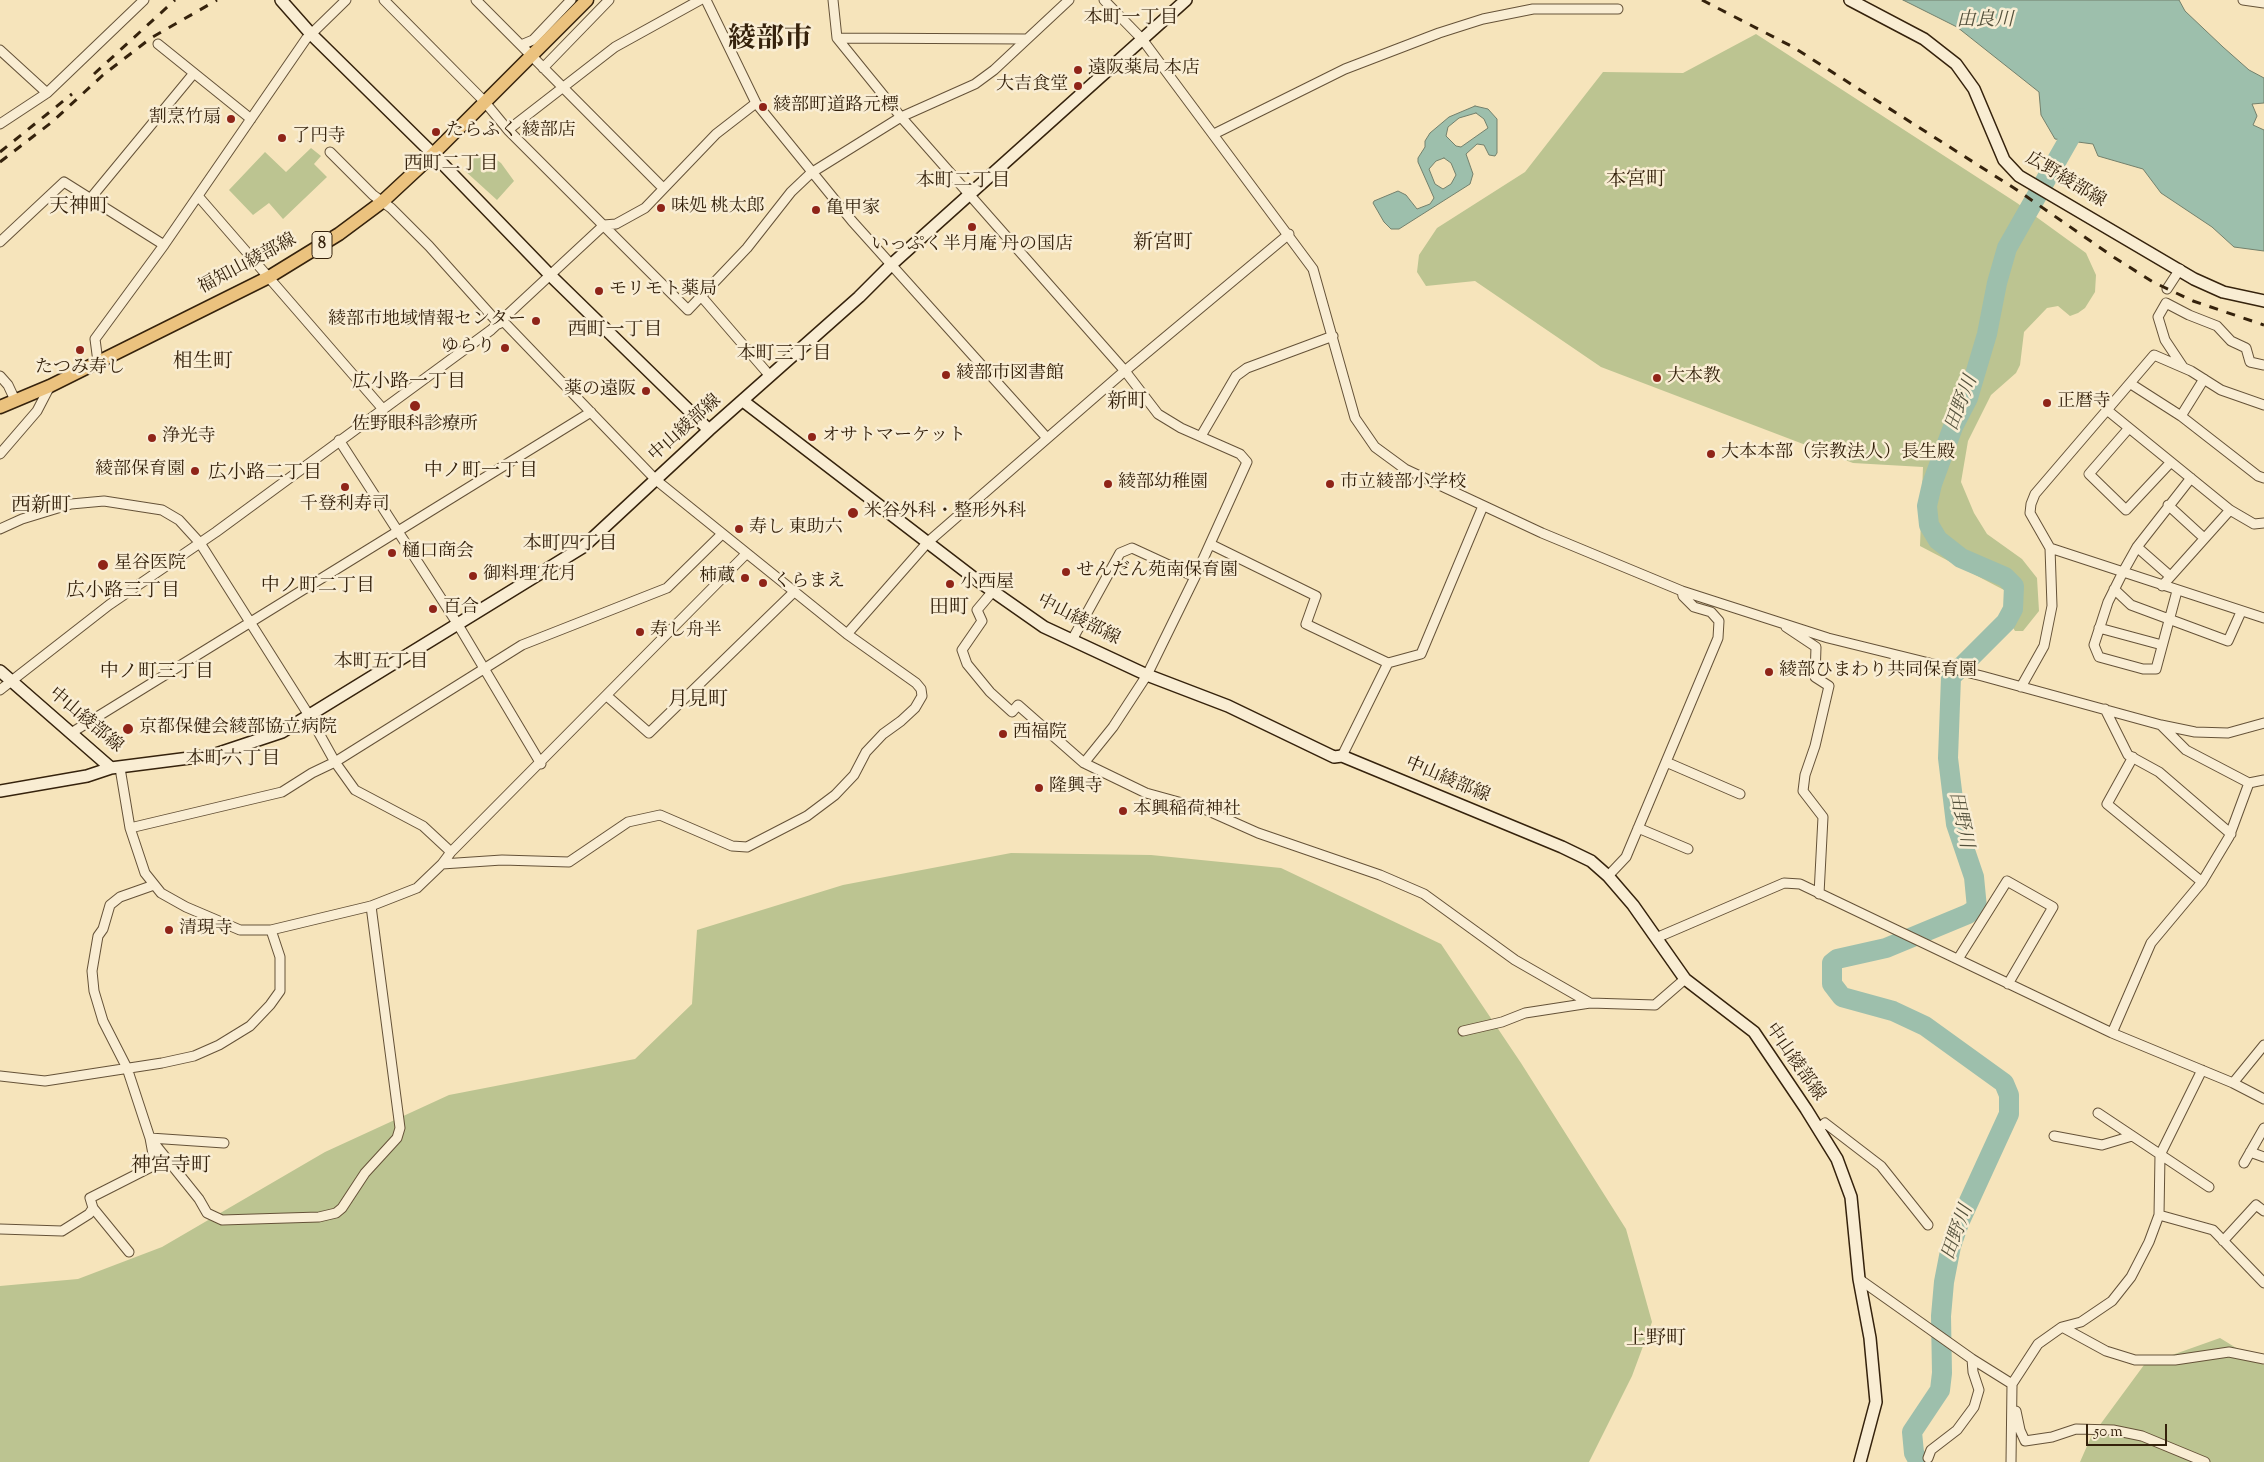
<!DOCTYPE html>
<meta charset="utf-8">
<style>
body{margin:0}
#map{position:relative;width:2264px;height:1462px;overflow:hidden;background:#f6e4bb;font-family:"Sorts Mill Goudy",serif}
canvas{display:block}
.scale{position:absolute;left:2086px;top:1424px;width:81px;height:22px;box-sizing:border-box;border:2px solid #35220c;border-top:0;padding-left:6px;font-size:15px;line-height:18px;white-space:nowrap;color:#35220c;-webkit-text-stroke:4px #f9edd3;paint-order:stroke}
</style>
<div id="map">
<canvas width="2264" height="1462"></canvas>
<div class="scale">50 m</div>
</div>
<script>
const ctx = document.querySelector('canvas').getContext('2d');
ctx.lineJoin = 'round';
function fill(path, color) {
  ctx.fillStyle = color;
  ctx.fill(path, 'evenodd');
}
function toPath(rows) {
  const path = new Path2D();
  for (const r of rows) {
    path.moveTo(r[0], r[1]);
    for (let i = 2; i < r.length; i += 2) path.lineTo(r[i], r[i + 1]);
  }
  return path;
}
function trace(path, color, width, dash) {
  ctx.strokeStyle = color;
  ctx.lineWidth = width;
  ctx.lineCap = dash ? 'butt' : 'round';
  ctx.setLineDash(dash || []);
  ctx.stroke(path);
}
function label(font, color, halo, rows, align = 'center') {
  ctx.font = font + ' "Sorts Mill Goudy","Noto Serif JP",serif';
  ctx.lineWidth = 5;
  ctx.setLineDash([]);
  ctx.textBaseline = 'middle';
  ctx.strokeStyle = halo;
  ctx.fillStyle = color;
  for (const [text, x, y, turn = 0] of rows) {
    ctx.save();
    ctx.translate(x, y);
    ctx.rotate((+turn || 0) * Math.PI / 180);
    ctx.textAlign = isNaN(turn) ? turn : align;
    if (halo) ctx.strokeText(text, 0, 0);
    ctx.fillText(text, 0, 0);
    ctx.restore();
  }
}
fill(toPath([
 [1756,34,2017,203,2086,253,2096,275,2095,292,2085,308,2078,313,2070,316,2058,306,2047,308,2024,332,2020,365,2016,373,1991,395,1968,441,1961,482,1974,513,1987,534,2022,559,2037,578,2039,611,2023,631,2015,631,2011,624,2020,602,2004,590,1920,546,1923,467,1853,463,1601,367,1475,281,1426,286,1417,272,1419,255,1437,228,1525,172,1603,72,1683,73],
 [311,148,321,156,314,164,327,177,283,219,269,203,253,215,229,190,265,152,286,172],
 [478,153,483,159,491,156,501,163,514,181,497,200,464,170],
 [1011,853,1151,855,1281,868,1441,944,1521,1063,1626,1229,1652,1322,1632,1376,1589,1462,0,1462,0,1286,78,1279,162,1247,325,1152,449,1095,635,1059,692,1004,697,930,843,885],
 [2220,1338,2264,1365,2264,1462,2080,1462,2091,1437,2144,1365]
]), '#bcc491');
const water = toPath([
 [1903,0,2179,0,2185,11,2223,47,2249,70,2264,78,2264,103,2252,104,2257,116,2253,125,2264,130,2264,251,2234,247,2212,227,2161,193,2143,169,2098,156,2093,144,2055,139,2041,115,2039,92,1957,27,1903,0],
 [1475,106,1488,109,1497,119,1497,153,1495,156,1489,155,1484,145,1477,144,1466,154,1473,174,1470,184,1399,229,1391,229,1384,222,1373,203,1374,201,1398,191,1406,195,1417,209,1430,204,1434,198,1418,162,1418,158,1425,147,1425,141,1430,133,1449,117,1475,106],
 [1476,113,1484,119,1488,128,1461,147,1456,146,1446,136,1448,127,1459,118,1476,113],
 [1444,158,1451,163,1456,175,1451,184,1443,189,1435,184,1429,169,1436,161,1444,158]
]);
fill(water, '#9dbfac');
trace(water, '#73806c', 1);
trace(toPath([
 [1919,1462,1914,1453,1912,1432,1940,1390,1942,1373,1941,1316,1944,1282,1951,1246,1959,1223,2009,1114,2009,1095,2004,1083,1925,1026,1893,1011,1842,997,1832,984,1832,963,1837,959,1886,948,1968,914,1977,908,1974,877,1956,824,1948,758,1951,677,2006,622,2013,609,2014,586,2005,577,1961,558,1938,540,1929,525,1927,506,1932,484,1953,427,1968,398,1987,334,1997,283,2007,248,2081,118]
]), '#9dbfac', 20);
const street = toPath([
 [384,0,484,101,508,130,688,310,747,248,791,192,811,173,901,117,975,84,994,70,1069,0],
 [476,0,663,188],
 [706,0,756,103,852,221,1047,438],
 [833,0,837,38,901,117,1125,371,1158,414,1181,428,1240,454,1247,462,1195,577,1147,675,1113,727,1084,763],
 [1104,0,1142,39,1313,269,1355,418,1375,447,1405,469,1542,533,1682,591,1828,638,1982,676,2161,725,2195,732,2228,733,2264,723],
 [2243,0,2264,3],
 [837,38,1026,39],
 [158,44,251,119],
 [521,45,533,40,571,0],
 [0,50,47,93],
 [543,68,609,0],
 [0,124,47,93,144,0],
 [508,130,615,47,700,0],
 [1214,134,1345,69,1439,33,1483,19,1533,9,1618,9],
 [330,152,373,195,391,208,429,246,499,324],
 [198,196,382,408],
 [90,199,194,73],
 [0,242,64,182,164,245],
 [2167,289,2180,269],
 [701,296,770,376],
 [98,362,95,339,164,245,306,39,346,0],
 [2183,367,2165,340,2158,317,2166,303,2189,315,2217,326,2231,341,2246,348,2250,362,2264,365],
 [0,376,8,385,15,400],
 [2131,384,2181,416,2258,476,2264,478],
 [2107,410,2230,510,2254,524,2264,523],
 [2181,416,2204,379],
 [2129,428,2089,474,2126,510,2171,462],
 [1201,436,1236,376,1247,368,1333,336],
 [339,440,457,623,541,764],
 [0,454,37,411,50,386],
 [2168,505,2204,538],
 [0,529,22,519,71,504,104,501,162,510,179,520,200,543,310,717,335,762,355,790,423,826,451,852],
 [1210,544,1316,596,1306,624,1388,663],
 [2137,547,2170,576],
 [2050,548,2264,618],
 [2162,586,2230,510],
 [2114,589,2131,605,2228,641,2241,612],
 [993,591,977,610,982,621,962,650,967,664,990,692,1012,712,1018,705,1084,763,1146,793,1204,809,1258,833,1380,875,1424,894,1515,960,1590,1003],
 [2177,591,2156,669,2143,669,2099,657,2094,645,2108,602,2123,572,2137,547,2191,478],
 [1786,627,1816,647,1815,677,1829,686,1815,746,1805,775,1803,791,1823,817,1819,894],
 [2099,628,2162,645],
 [847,634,928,542,1120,375,1289,234],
 [1072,640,1120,553,1132,548,1195,577],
 [2021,687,2044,646,2052,606,2050,548,2030,513,2031,504,2035,494,2107,410,2154,355,2191,371,2221,390,2264,405],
 [0,690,109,605,216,532,491,330,604,225,616,224,645,208,716,134,756,103],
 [607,696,649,733,794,592],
 [2105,709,2128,755,2159,772,2231,834],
 [2161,725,2186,750,2249,783,2264,780],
 [71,733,591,412],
 [1342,756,1388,663,1421,654,1483,506],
 [2133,757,2107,804,2202,882],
 [1666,762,1740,794],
 [120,768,130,828,145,873,161,893,186,907,240,930,271,930,371,906,417,888,442,864,451,852,746,554],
 [130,828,282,792,312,773,335,762,522,645,667,588,722,534],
 [1638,828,1688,849],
 [442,864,502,860,569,862,628,822,660,815,732,846,747,847,807,816,835,795,854,775,866,752,883,734,901,721,915,708,922,696,921,689,916,683,847,634,656,480,503,321],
 [1608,876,1626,857,1718,638,1719,621,1711,612,1694,607,1683,596,1682,591],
 [154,885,120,897,110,905,103,929,98,936,92,971,94,991,103,1021,127,1068,150,1138,199,1199,207,1213,222,1220,319,1217,336,1213,342,1208,365,1173,397,1138,400,1128,371,906],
 [1656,938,1784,883,1800,884,2112,1033,2233,1083,2264,1099],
 [1958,959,2007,881,2053,907,2008,984],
 [1463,1031,1502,1022,1525,1013,1590,1003,1655,1005,1685,979],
 [2112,1033,2151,943,2202,882,2229,837,2249,783],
 [0,1076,45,1081,162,1063,194,1056,219,1045,250,1026,270,1005,280,991,280,957,271,930],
 [2233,1083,2264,1045],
 [2098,1113,2209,1187],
 [1818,1129,1825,1123,1881,1166,1928,1225],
 [2054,1136,2102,1145,2132,1136],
 [2250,1152,2264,1157],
 [2244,1163,2264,1128],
 [93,1208,129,1252],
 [2159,1215,2213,1230,2264,1283],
 [0,1229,62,1231,89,1214,93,1208,90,1198,155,1165,150,1138,224,1143],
 [2223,1241,2256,1205,2264,1211],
 [1859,1279,1972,1359,2012,1384,2012,1388],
 [2062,1327,2106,1351,2135,1360,2175,1360,2229,1352,2264,1359],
 [2016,1411,2020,1430,2025,1441,2052,1437,2076,1429,2113,1430,2142,1436,2205,1462],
 [1928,1458,1931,1450,1957,1430,1974,1407,1979,1390,1973,1372,1972,1359],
 [2011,1462,2012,1384,2038,1344,2062,1327,2081,1322,2112,1301,2131,1277,2149,1242,2159,1215,2160,1155,2202,1070]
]);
const secondary = toPath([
 [281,0,311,34,433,154,550,275,709,430],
 [1850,0,1924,39,1956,64,1974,89,2004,160,2019,176,2194,279,2223,292,2264,301],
 [743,401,974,578,1044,627,1147,675,1228,706,1334,757,1342,756,1562,847,1591,861,1608,876,1633,905,1685,979,1754,1032,1806,1109,1837,1159,1851,1197,1859,1279,1870,1338,1876,1402,1860,1462],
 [0,671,111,768],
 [0,791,87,776,111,768,213,755,282,732,583,547,709,430,859,297,892,264,1186,0]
]);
const primary = toPath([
 [0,407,50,386,269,277,339,234,382,202,424,163,587,0]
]);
trace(street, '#655238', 11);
trace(secondary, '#35220c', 14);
trace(primary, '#35220c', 15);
trace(street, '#f9edd3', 9);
trace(secondary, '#f9edd3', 11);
trace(primary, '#ebc27e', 12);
trace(toPath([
 [1702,0,1793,47,2017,190,2115,258,2153,282,2193,301,2264,325],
 [94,74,175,0],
 [0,152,72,94],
 [0,162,52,122,103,75,151,38,217,0]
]), '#35220c', 3, [9, 9]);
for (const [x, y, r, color] of [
 [1078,70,5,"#8f2418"],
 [1078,86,5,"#8f2418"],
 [763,107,5,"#8f2418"],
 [231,119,5,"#8f2418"],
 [436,132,5,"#8f2418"],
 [282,138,5,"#8f2418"],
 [661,208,5,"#8f2418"],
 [816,210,5,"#8f2418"],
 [972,227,5,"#8f2418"],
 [599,291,5,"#8f2418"],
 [536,321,5,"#8f2418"],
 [505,348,5,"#8f2418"],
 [80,350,5,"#8f2418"],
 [946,375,5,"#8f2418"],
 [1657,378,5,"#8f2418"],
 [646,391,5,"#8f2418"],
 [2047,403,5,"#8f2418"],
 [415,406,6,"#8f2418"],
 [812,437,5,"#8f2418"],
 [152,438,5,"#8f2418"],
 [1711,454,5,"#8f2418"],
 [195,471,5,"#8f2418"],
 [1108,484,5,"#8f2418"],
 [1330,484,5,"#8f2418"],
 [345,487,5,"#8f2418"],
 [853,513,6,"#8f2418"],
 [739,529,5,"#8f2418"],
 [392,553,5,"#8f2418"],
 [103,565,6,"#8f2418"],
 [1066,572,5,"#8f2418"],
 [473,576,5,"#8f2418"],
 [745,578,5,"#8f2418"],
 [763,583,5,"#8f2418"],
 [950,584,5,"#8f2418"],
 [433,609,5,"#8f2418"],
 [640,632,5,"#8f2418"],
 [1769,672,5,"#8f2418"],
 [128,729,6,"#8f2418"],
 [1003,734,5,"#8f2418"],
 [1039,788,5,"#8f2418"],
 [1123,811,5,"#8f2418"],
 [169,930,5,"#8f2418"]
]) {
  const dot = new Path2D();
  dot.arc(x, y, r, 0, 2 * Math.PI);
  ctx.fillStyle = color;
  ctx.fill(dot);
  trace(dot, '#f9edd3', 2);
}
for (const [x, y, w] of [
 [322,245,20]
]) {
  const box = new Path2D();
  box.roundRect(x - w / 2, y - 13.5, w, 27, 4);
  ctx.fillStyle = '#f9edd3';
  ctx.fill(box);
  trace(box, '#35220c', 1);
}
label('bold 16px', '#35220c', null, [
 ["8",322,245]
]);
label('18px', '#35220c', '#f9edd3', [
 ["遠阪薬局 本店",1088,70],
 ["大吉食堂",1068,86,"right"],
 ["綾部町道路元標",773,107],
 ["割烹竹扇",221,119,"right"],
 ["たらふく 綾部店",446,132],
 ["了円寺",292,138],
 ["味処 桃太郎",671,208],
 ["亀甲家",826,210],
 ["いっぷく半月庵 丹の国店",972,246,"center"],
 ["モリモト薬局",609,291],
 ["綾部市地域情報センター",526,321,"right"],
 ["ゆらり",495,348,"right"],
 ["たつみ寿し",80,369,"center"],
 ["綾部市図書館",956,375],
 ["大本教",1667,378],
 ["薬の遠阪",636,391,"right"],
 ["正暦寺",2057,403],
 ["佐野眼科診療所",415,426,"center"],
 ["オサトマーケット",822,437],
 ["浄光寺",162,438],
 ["大本本部（宗教法人）長生殿",1721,454],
 ["綾部保育園",185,471,"right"],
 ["綾部幼稚園",1118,484],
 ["市立綾部小学校",1340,484],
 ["千登利寿司",345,506,"center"],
 ["米谷外科・整形外科",864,513],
 ["寿し 東助六",749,529],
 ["樋口商会",402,553],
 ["星谷医院",114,565],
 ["せんだん苑南保育園",1076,572],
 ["御料理 花月",483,576],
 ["柿蔵",735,578,"right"],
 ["くらまえ",773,583],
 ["小西屋",960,584],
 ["百合",443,609],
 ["寿し舟半",650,632],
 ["綾部ひまわり共同保育園",1779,672],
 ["京都保健会綾部協立病院",139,729],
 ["西福院",1013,734],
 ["隆興寺",1049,788],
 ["本興稲荷神社",1133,811],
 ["清現寺",179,930]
], 'left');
label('18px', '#35220c', '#f9edd3', [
 ["広野綾部線",2065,181,31],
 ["福知山綾部線",248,265,-28],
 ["中山綾部線",686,429,-42],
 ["中山綾部線",1078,621,27],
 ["中山綾部線",85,721,40],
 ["中山綾部線",1447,781,23],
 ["中山綾部線",1794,1063,55]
]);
label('19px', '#35220c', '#f9edd3', [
 ["本町一丁目",1131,20],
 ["西町二丁目",451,166],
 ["本町二丁目",963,183],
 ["西町一丁目",615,332],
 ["本町三丁目",784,356],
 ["広小路一丁目",409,384],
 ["中ノ町一丁目",481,473],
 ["広小路二丁目",265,475],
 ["本町四丁目",570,546],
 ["中ノ町二丁目",318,588],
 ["広小路三丁目",123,593],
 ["本町五丁目",381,664],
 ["中ノ町三丁目",157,674],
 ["本町六丁目",233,761]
]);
label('italic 19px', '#54513c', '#f9edd3', [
 ["由良川",1985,22],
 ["田野川",1963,404,-69],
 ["田野川",1959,820,78],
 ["田野川",1959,1233,-70]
]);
label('20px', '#35220c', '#f9edd3', [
 ["本宮町",1636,182],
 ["天神町",79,209],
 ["新宮町",1163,245],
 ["相生町",203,364],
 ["新町",1127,404],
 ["西新町",41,508],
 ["田町",949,610],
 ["月見町",698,702],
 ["神宮寺町",171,1168],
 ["上野町",1656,1341]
]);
label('bold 28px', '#35220c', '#f9edd3', [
 ["綾部市",770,42]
]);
</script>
